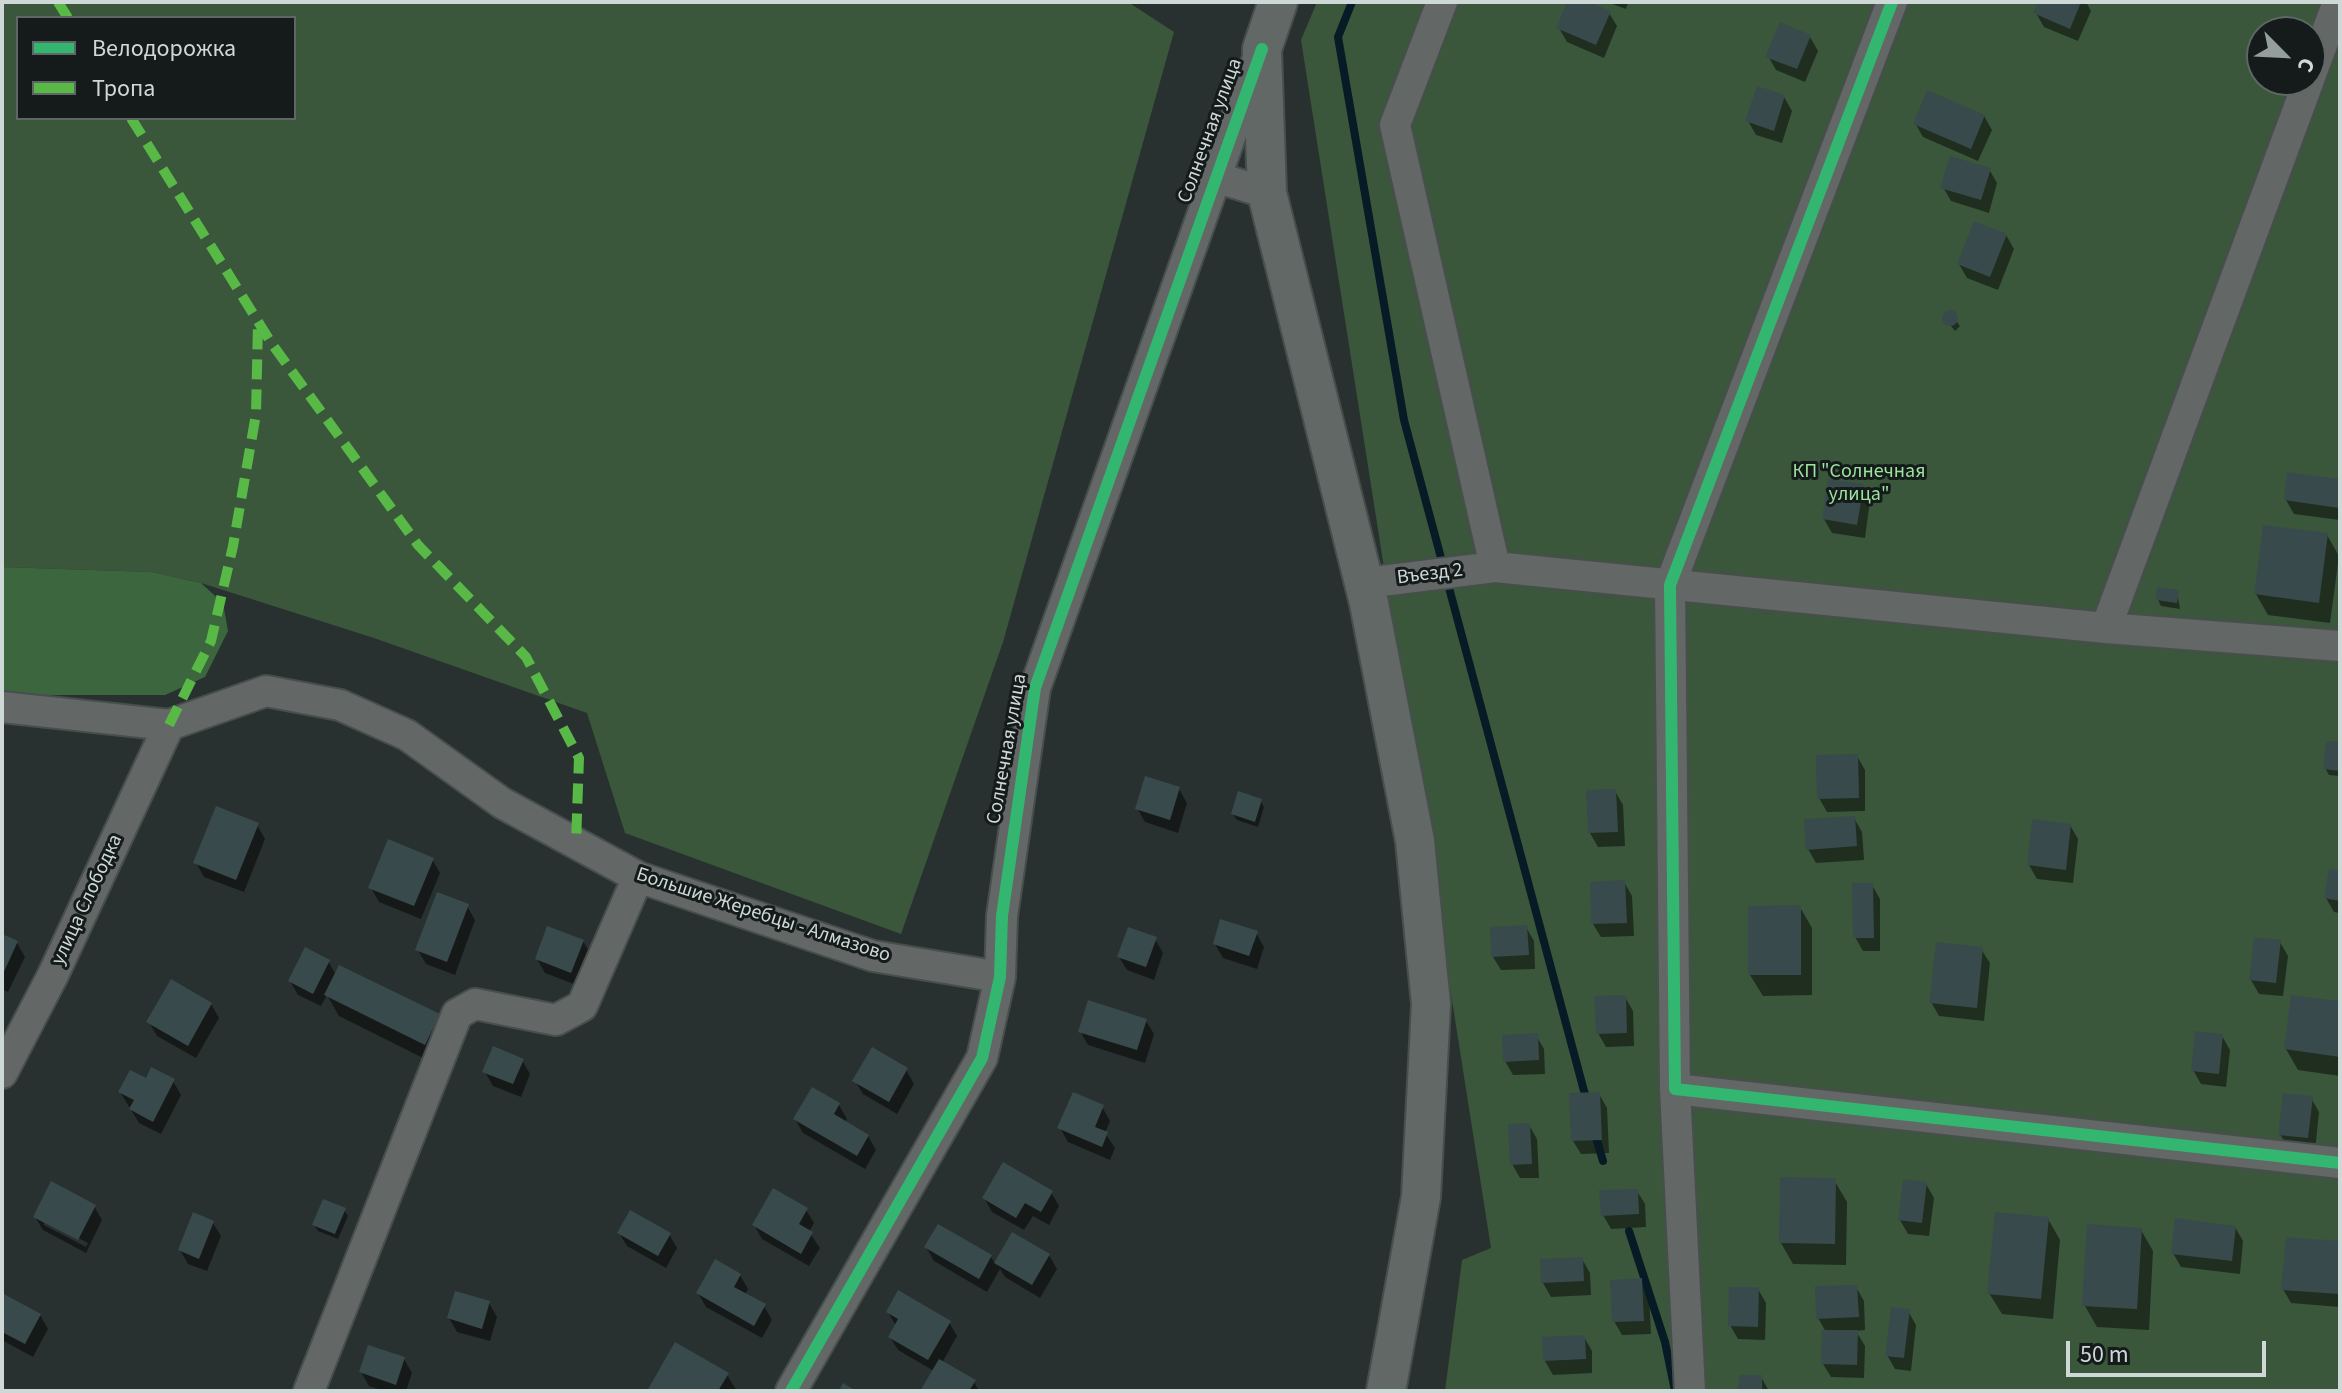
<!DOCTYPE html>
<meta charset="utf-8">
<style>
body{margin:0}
#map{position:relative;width:2342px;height:1393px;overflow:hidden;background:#283130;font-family:"Source Sans 3",sans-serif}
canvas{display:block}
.frame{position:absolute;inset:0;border:4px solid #ced9d7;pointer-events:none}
.legend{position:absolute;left:16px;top:16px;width:280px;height:104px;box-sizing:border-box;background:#141b1a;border:2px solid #5e6766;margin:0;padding:10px 14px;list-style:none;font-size:24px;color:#ced9d7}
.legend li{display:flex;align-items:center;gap:16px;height:40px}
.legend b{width:40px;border:2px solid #5e6766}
.north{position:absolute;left:2246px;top:16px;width:80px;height:80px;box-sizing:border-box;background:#141b1a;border:2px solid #5e6766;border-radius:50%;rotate:114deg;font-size:22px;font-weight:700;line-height:32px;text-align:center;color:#ced9d7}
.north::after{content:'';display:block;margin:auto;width:28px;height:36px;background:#949e9d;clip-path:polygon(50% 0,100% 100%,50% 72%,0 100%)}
.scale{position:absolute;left:2066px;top:1341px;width:200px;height:36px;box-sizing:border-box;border:4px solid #ced9d7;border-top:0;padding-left:10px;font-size:24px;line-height:28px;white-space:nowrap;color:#ced9d7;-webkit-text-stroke:6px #141b1a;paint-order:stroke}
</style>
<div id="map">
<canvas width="2342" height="1393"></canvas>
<div class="frame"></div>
<ul class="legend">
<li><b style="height:10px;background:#33b770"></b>Велодорожка</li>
<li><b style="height:10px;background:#58b947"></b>Тропа</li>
</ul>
<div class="north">С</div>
<div class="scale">50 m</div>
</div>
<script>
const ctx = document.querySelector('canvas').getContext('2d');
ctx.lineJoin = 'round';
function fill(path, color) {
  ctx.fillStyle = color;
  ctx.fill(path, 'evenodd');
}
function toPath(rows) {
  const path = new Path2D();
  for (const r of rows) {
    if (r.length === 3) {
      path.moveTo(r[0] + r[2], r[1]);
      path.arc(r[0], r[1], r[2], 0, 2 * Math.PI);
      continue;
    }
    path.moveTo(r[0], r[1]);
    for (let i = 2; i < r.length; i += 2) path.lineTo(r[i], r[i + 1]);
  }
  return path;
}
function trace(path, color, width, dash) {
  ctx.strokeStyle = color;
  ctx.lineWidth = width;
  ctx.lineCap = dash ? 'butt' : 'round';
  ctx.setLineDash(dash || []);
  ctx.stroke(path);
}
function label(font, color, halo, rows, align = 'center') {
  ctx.font = font + ' "Source Sans 3",sans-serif';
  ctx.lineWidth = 6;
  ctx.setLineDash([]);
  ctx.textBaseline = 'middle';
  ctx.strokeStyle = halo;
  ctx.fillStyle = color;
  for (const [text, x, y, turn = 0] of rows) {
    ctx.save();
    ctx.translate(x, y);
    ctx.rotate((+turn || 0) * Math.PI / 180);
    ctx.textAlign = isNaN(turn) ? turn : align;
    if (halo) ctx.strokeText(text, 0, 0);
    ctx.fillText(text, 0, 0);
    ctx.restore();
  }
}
fill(toPath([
 [2,2,1128,2,1174,32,1003,642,901,934,625,833,587,713,374,638,201,583,152,572,2,567],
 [18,18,294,18,294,118,18,118],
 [1317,2,2340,2,2340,1391,1445,1391,1462,1260,1491,1248,1301,40],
 [2262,32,2310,32,2310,80,2262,80]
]), '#3a573b');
fill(toPath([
 [2,567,152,572,201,583,223,603,228,631,205,677,165,695,2,695]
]), '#3c663e');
fill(toPath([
 [1569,2,1584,2,1609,13,1617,26,1604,58,1567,42,1559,28],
 [1607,2,1628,2,1626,9],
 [2040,2,2086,2,2091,11,2078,41,2044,27,2036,13],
 [1810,37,1818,51,1805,82,1776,70,1768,56],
 [1784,97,1792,111,1782,143,1756,135,1748,121],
 [1984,116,1992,130,1978,161,1923,137,1915,123],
 [1989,169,1997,183,1989,213,1951,201,1943,187],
 [2006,235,2014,249,1998,290,1967,278,1959,264],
 [1949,312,1960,326,1955,331,1944,317],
 [2289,475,2340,481,2340,520,2294,514,2286,500],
 [1862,486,1870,500,1865,538,1832,533,1824,519],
 [2327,535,2339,556,2330,623,2268,615,2256,594],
 [2177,592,2180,609,2161,606,2158,600],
 [2340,744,2340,776,2329,775,2325,768],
 [1857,756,1865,770,1865,811,1827,812,1819,798],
 [1179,789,1187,803,1178,833,1145,822,1137,808],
 [1615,791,1623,805,1625,846,1598,847,1590,833],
 [1260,800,1264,807,1258,827,1237,820,1233,814],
 [1854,818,1862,832,1864,860,1816,863,1808,849],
 [257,825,265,839,244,892,204,877,196,863],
 [2070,825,2078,839,2073,883,2037,879,2029,865],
 [432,859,440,873,421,919,379,902,371,888],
 [2340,873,2340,913,2334,912,2326,898],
 [1624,882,1632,896,1634,936,1601,937,1593,924],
 [1872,885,1880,899,1880,951,1863,951,1855,937],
 [467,906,475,920,455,975,426,964,418,950],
 [1800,907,1812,928,1812,995,1763,996,1750,975],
 [1526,927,1534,941,1535,969,1501,970,1493,957],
 [1256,933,1264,947,1257,969,1223,958,1215,944],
 [2,936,17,943,25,957,8,992,2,989],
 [1155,939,1163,953,1154,980,1127,970,1119,957],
 [583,941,591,955,579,986,545,973,537,959],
 [2280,942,2288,956,2283,996,2259,994,2251,980],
 [1981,949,1990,963,1984,1021,1939,1016,1931,1002],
 [328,961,336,975,438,1016,450,1037,437,1065,339,1016,327,995,321,1006,298,995,290,981],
 [1625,997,1633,1011,1634,1046,1606,1047,1598,1033],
 [211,1004,219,1018,196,1058,157,1036,149,1022],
 [2340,1004,2340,1076,2298,1070,2286,1049],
 [1146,1021,1154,1034,1145,1063,1088,1045,1080,1031],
 [1536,1035,1544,1049,1545,1074,1513,1075,1505,1061],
 [2222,1036,2230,1050,2226,1087,2201,1084,2193,1070],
 [522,1060,530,1074,521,1097,493,1086,485,1072],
 [906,1070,914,1084,897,1114,863,1094,855,1081],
 [147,1080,173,1081,181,1095,161,1134,139,1123,120,1092],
 [1599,1094,1607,1108,1609,1153,1581,1154,1573,1141],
 [2311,1098,2319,1112,2315,1151,2288,1148,2280,1134],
 [839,1105,847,1119,844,1123,868,1136,876,1150,865,1169,803,1133,795,1119],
 [1102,1107,1110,1121,1105,1133,1115,1148,1110,1160,1068,1142,1060,1128],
 [1529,1125,1537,1139,1539,1178,1520,1178,1512,1164],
 [1834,1180,1847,1202,1846,1265,1793,1264,1781,1243],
 [1926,1184,1934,1198,1929,1236,1908,1234,1900,1220],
 [1637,1191,1645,1204,1646,1227,1611,1229,1603,1215],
 [1051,1192,1059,1206,1049,1225,1033,1216,1024,1230,992,1212,984,1198],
 [94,1206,102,1220,86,1253,43,1230,35,1217],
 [44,1220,88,1243,86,1247,44,1225],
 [344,1210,348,1216,338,1239,318,1231,314,1225],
 [806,1210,814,1223,809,1232,820,1248,809,1266,762,1239,754,1225],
 [2048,1219,2060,1240,2053,1319,2002,1314,1989,1293],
 [213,1223,221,1236,207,1271,188,1264,180,1250],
 [2235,1227,2243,1241,2240,1274,2181,1267,2173,1253],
 [2141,1230,2153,1251,2149,1330,2097,1327,2085,1306],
 [619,1233,669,1234,677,1248,666,1268,627,1246],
 [1013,1235,1049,1255,1057,1269,1040,1298,1005,1277,1000,1269,987,1292,934,1261,926,1247,991,1257,996,1265],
 [2287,1239,2340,1243,2340,1307,2291,1303,2283,1289],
 [1582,1259,1590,1273,1591,1295,1551,1297,1543,1283],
 [740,1275,748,1289,745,1295,764,1306,772,1320,762,1338,706,1307,698,1293],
 [1641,1280,1649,1294,1651,1334,1622,1335,1614,1321],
 [1856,1287,1864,1301,1865,1330,1856,1331,1865,1346,1864,1378,1831,1377,1823,1364,1826,1332,1818,1318],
 [1758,1289,1766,1303,1765,1340,1738,1339,1730,1325],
 [2,1296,40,1315,48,1329,33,1357,2,1340],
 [489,1303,497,1317,490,1341,457,1332,449,1318],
 [1908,1311,1916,1325,1911,1371,1895,1369,1887,1355],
 [888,1312,949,1322,957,1336,942,1363,974,1382,979,1391,922,1391,934,1371,898,1350,890,1337,896,1326],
 [1584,1337,1592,1351,1592,1373,1553,1375,1545,1361],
 [404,1359,412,1373,406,1391,384,1391,369,1386,361,1372],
 [727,1375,737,1391,649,1391],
 [1761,1377,1769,1391,1740,1391]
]), '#0007');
trace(toPath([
 [1352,2,1338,37,1404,420,1587,1102],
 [1594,1131,1603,1161],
 [1629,1231,1665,1342,1675,1391]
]), '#061b25', 8);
fill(toPath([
 [1567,2,1589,2,1611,11,1596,45,1556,28],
 [2038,2,2081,2,2070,29,2033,13],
 [1780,22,1811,35,1797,69,1765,57],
 [1757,86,1785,95,1774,131,1745,121],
 [1927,90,1985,115,1971,149,1913,124],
 [1950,156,1991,168,1981,200,1940,188],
 [1974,221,2007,234,1990,277,1957,264],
 [1950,318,8],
 [2287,472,2340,479,2339,508,2284,500],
 [1828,479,1864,484,1857,525,1822,519],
 [2263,525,2328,533,2319,603,2254,594],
 [2157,587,2179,590,2177,603,2156,600],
 [2326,741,2340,742,2340,771,2323,769],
 [1858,754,1859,798,1817,799,1816,755],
 [1145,776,1180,787,1170,820,1135,809],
 [1616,789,1618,832,1588,833,1586,790],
 [1238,791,1262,799,1255,822,1231,814],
 [216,806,259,823,236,880,193,863],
 [1855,816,1857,846,1806,850,1804,819],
 [2032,819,2071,824,2066,870,2027,865],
 [388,839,434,858,414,906,368,888],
 [2329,869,2340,871,2340,901,2324,898],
 [1625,880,1627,923,1591,924,1590,882],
 [1852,883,1873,883,1874,938,1853,938],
 [437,892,469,904,447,962,415,950],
 [1801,905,1801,975,1748,975,1748,906],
 [1220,919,1258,931,1249,956,1213,944],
 [1527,925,1529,955,1491,957,1490,927],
 [547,926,584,940,571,973,535,959],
 [1128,927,1157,937,1146,967,1117,957],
 [2,934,18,941,2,976],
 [2254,937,2281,940,2276,983,2249,980],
 [1936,942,1983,947,1977,1008,1929,1003],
 [305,947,330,960,313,994,288,981],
 [339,965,440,1014,425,1045,324,995],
 [171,979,212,1003,188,1046,146,1022],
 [1626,995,1627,1033,1596,1034,1594,996],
 [2291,995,2340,1001,2340,1057,2284,1049],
 [1088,1000,1147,1019,1137,1050,1078,1032],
 [2195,1031,2223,1034,2219,1074,2191,1071],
 [1538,1033,1539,1060,1503,1062,1502,1035],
 [493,1046,524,1059,513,1084,482,1072],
 [872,1047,908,1068,889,1102,852,1081],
 [151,1067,175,1079,153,1122,129,1109,134,1100,118,1092,130,1070,146,1078],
 [812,1087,840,1103,834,1114,869,1135,857,1156,793,1119],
 [1073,1092,1104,1105,1095,1127,1108,1132,1102,1147,1057,1128],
 [1600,1092,1602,1140,1571,1141,1569,1093],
 [2283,1093,2313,1096,2308,1138,2278,1135],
 [1530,1123,1532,1164,1510,1165,1508,1124],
 [1003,1162,1053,1191,1041,1212,1025,1203,1016,1218,982,1198],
 [1780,1177,1836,1178,1835,1244,1779,1243],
 [1903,1179,1927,1182,1922,1223,1898,1220],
 [51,1181,96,1205,78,1240,33,1217],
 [773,1188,808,1208,799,1224,813,1232,801,1254,752,1225],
 [1638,1189,1639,1214,1601,1216,1599,1190],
 [323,1199,346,1208,335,1234,312,1225],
 [630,1210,671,1233,658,1256,617,1233],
 [193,1212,214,1221,199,1259,178,1250],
 [1995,1212,2049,1217,2041,1299,1987,1294],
 [2175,1218,2236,1226,2232,1261,2171,1254],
 [938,1224,992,1255,979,1279,924,1247],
 [2087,1224,2142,1228,2137,1309,2082,1306],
 [1012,1232,1050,1254,1032,1285,994,1263],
 [2286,1237,2340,1241,2339,1294,2281,1290],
 [1583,1257,1584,1281,1541,1283,1540,1259],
 [715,1259,741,1274,734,1287,766,1304,754,1326,696,1293],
 [1642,1278,1644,1321,1612,1322,1610,1280],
 [1857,1285,1859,1317,1816,1319,1815,1286],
 [1729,1287,1759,1287,1758,1327,1728,1326],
 [898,1290,951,1321,928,1360,888,1337,898,1319,886,1312],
 [455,1291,490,1301,482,1329,447,1318],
 [2,1293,41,1314,25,1344,2,1332],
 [1891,1307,1910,1309,1904,1358,1885,1356],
 [1822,1330,1858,1330,1857,1365,1821,1364],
 [1585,1335,1586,1359,1543,1361,1542,1337],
 [675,1342,729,1373,718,1391,647,1391],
 [368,1345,405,1357,396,1385,359,1372],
 [939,1359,976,1380,969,1391,920,1391],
 [1739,1375,1762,1375,1762,1391,1738,1391],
 [843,1383,856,1391,839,1391]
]), '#394a4c');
const minor = toPath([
 [1442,2,1395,125,1495,567],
 [1892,2,1670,585,1675,1089,2340,1163],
 [2310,77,2338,2],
 [1215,177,1267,193],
 [1365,583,1495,567,2106,628,2340,646],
 [2106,628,2309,80],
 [2,707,169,725,266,691,340,705,407,735,502,803,638,877,873,956,1000,977],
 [2,1073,53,975,169,725],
 [1675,1089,1690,1391],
 [309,1391,457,1014,475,1004,556,1020,582,1006,638,877],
 [791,1391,982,1058,1000,977,1002,916,1035,688,1258,58]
]);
const major = toPath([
 [1278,2,1262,49,1267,193,1369,603,1415,841,1431,1004,1421,1197,1386,1391]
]);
trace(minor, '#474e4d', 34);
trace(major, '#474e4d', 42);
trace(minor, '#636766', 30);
trace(major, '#626866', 38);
trace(toPath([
 [58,2,68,18],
 [131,118,272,344,418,545,526,657,579,758,576,843],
 [169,725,211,641,233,546,256,414,258,323]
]), '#58b947', 10, [20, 10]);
trace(toPath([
 [1892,2,1670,585,1675,1089,2340,1163],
 [791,1391,982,1058,1000,977,1002,916,1035,688,1262,49]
]), '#33b770', 12);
label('20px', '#ced9d7', '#141b1a', [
 ["Солнечная улица",1211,131,-70],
 ["Въезд 2",1430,575,-7],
 ["Солнечная улица",1008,749,-80],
 ["улица Слободка",88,900,-65],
 ["Большие Жеребцы - Алмазово",763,916,18]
]);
label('20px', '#9ce39d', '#141b1a', [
 ["КП \"Солнечная",1859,473],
 ["улица\"",1859,496]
]);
</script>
